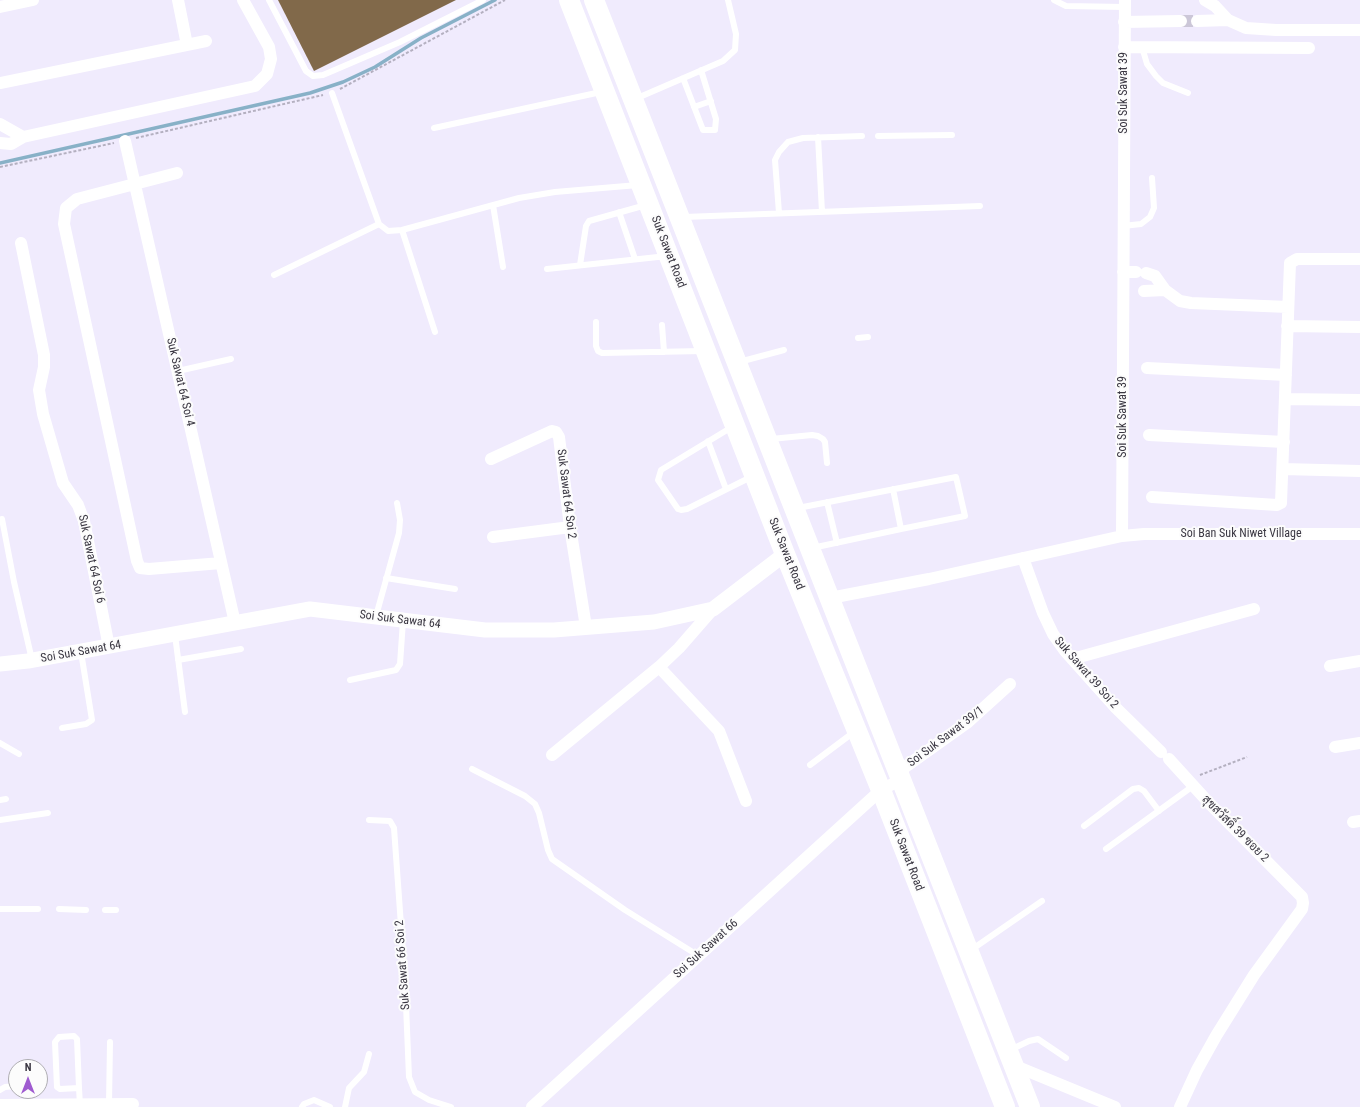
<!DOCTYPE html>
<meta charset="utf-8">
<style>
body{margin:0}
#map{position:relative;width:1360px;height:1107px;overflow:hidden;background:#f0ebfd;font-family:"Roboto Condensed",sans-serif}
canvas{display:block}
.north{position:absolute;left:8px;top:1059px;width:40px;height:40px;box-sizing:border-box;background:#fcfcfc;border:1px solid #aeadb2;border-radius:50%;rotate:0deg;font-size:11px;font-weight:700;line-height:16px;text-align:center;color:#3a3742}
.north::after{content:'';display:block;margin:auto;width:14px;height:18px;background:#9f5bd0;clip-path:polygon(50% 0,100% 100%,50% 72%,0 100%)}
</style>
<div id="map">
<canvas width="1360" height="1107"></canvas>
<div class="north">N</div>
</div>
<script>
const ctx = document.querySelector('canvas').getContext('2d');
ctx.lineJoin = 'round';
function toPath(rows) {
  const path = new Path2D();
  for (const r of rows) {
    path.moveTo(r[0], r[1]);
    for (let i = 2; i < r.length; i += 2) path.lineTo(r[i], r[i + 1]);
  }
  return path;
}
function trace(path, color, width, dash) {
  ctx.strokeStyle = color;
  ctx.lineWidth = width;
  ctx.lineCap = dash ? 'butt' : 'round';
  ctx.setLineDash(dash || []);
  ctx.stroke(path);
}
function fill(path, color) {
  ctx.fillStyle = color;
  ctx.fill(path, 'evenodd');
}
function label(font, color, halo, rows, align = 'center') {
  ctx.font = font + ' "Roboto Condensed",Sarabun,sans-serif';
  ctx.lineWidth = 4;
  ctx.setLineDash([]);
  ctx.textBaseline = 'middle';
  ctx.strokeStyle = halo;
  ctx.fillStyle = color;
  for (const [text, x, y, turn = 0] of rows) {
    ctx.save();
    ctx.translate(x, y);
    ctx.rotate((+turn || 0) * Math.PI / 180);
    ctx.textAlign = isNaN(turn) ? turn : align;
    if (halo) ctx.strokeText(text, 0, 0);
    ctx.fillText(text, 0, 0);
    ctx.restore();
  }
}
trace(toPath([
 [0,163,310,93,343,82,375,67,421,38,495,0]
]), '#88b1c7', 3.5);
fill(toPath([
 [278,0,456,0,314,71]
]), '#81694a');
trace(toPath([
 [1181,21,1197,21]
]), '#ccc7d8', 12, [12, 6]);
trace(toPath([
 [340,89,505,0],
 [136,138,323,95],
 [0,167,114,143],
 [1200,775,1247,757]
]), '#b4b0c0', 2, [3, 2]);
trace(toPath([
 [269,0,306,71,313,76,323,75,400,42,483,0],
 [1054,0,1066,6,1124,7],
 [1142,47,1147,64,1156,76,1163,83,1188,93],
 [683,78,703,130,715,130,716,119,701,70],
 [332,93,379,224,388,231,402,230,435,332],
 [635,99,723,61,735,50,736,34,728,0],
 [694,107,711,101],
 [434,128,601,92],
 [878,136,952,135],
 [818,137,822,212],
 [493,205,503,267],
 [619,212,635,259],
 [779,213,775,160,779,152,788,142,803,138,862,136],
 [684,217,980,206],
 [1123,226,1141,224,1150,217,1154,208,1152,178],
 [402,230,519,198,555,192,638,185],
 [580,265,586,226,589,221,646,205],
 [547,269,667,256],
 [274,275,379,224],
 [596,322,596,346,598,351,602,353,703,351],
 [662,325,664,352],
 [858,338,868,337],
 [739,362,784,350],
 [178,371,231,359],
 [732,427,661,470,658,480,678,509,681,510,687,509,751,477],
 [771,439,812,435,818,436,823,439,825,442,827,463],
 [708,441,726,489],
 [827,502,837,543],
 [798,508,956,477,965,516,901,529],
 [2,519,14,582,32,660],
 [812,548,901,529,893,489],
 [386,578,455,589],
 [376,616,399,533,400,520,397,503],
 [175,635,185,712],
 [178,660,241,649],
 [350,680,396,670,400,664,403,621],
 [62,728,86,724,92,720,81,652],
 [0,743,19,754],
 [810,765,854,732],
 [472,769,525,796,535,804,539,813,548,850,552,859,625,910,699,956],
 [0,800,6,799],
 [0,820,48,813],
 [369,820,390,821,394,828,405,981,409,1077,415,1092,429,1100,451,1107],
 [1084,826,1133,789,1139,788,1144,791,1159,811],
 [1106,849,1193,786],
 [0,909,38,909],
 [59,909,86,910],
 [105,910,116,910],
 [971,950,1042,901],
 [1010,1050,1029,1041,1038,1039,1066,1058],
 [79,1088,60,1089,57,1087,55,1042,59,1037,74,1036,77,1039,79,1088,80,1105],
 [0,1090,5,1087,16,1086],
 [109,1104,110,1042],
 [302,1107,304,1104,314,1100,330,1107],
 [345,1107,349,1088,364,1072,369,1054]
]), '#fff', 6);
trace(toPath([
 [178,0,187,45],
 [1205,0,1215,6,1228,20],
 [0,7,33,0],
 [1197,21,1228,20,1246,28,1276,30,1360,30],
 [1124,22,1181,21],
 [1124,47,1309,48],
 [0,83,206,41],
 [0,124,23,137],
 [125,141,235,623],
 [0,143,11,144,23,137,255,86,267,74,271,59,269,47,243,0],
 [177,173,77,199,66,208,64,224,137,561,140,568,149,569,221,563],
 [21,243,44,355,44,367,39,390,43,414,63,483,78,505,84,521,109,647],
 [1123,272,1136,272],
 [1165,290,1180,301,1191,303,1288,307],
 [1144,291,1165,290,1155,276,1146,273],
 [1287,326,1360,327],
 [1147,368,1286,375],
 [1285,399,1360,400],
 [1149,435,1284,442],
 [491,459,552,431,556,432,559,437,570,527,586,627],
 [1283,469,1360,471],
 [1152,497,1277,505,1281,503,1290,263,1297,259,1360,259],
 [1122,536,1144,534,1360,534],
 [493,537,570,527],
 [1023,558,1043,613,1053,634,1065,651,1116,708,1161,752],
 [830,598,929,579,1122,536,1125,0],
 [713,609,679,648,659,667,719,731,746,801],
 [1072,659,1254,609],
 [1330,666,1360,661],
 [1335,747,1360,743],
 [552,755,659,667],
 [1169,759,1209,803,1302,897,1303,903,1302,909,1254,975,1216,1036,1197,1070,1180,1107],
 [898,772,968,722,1010,684],
 [1353,822,1360,821],
 [1013,1065,1115,1107],
 [0,1105,133,1104],
 [532,1107,881,790,902,779]
]), '#fff', 12);
trace(toPath([
 [0,664,28,661,310,609,485,630,554,630,654,622,713,609,785,554]
]), '#fff', 15);
trace(toPath([
 [569,0,785,554,881,790,1005,1107],
 [594,0,1030,1107]
]), '#fff', 20);
label('12px', '#3a3742', '#fcfcfc', [
 ["Soi Suk Sawat 39",1124,93,-90],
 ["Suk Sawat Road",668,252,69],
 ["Suk Sawat 64 Soi 4",180,382,77],
 ["Soi Suk Sawat 39",1123,417,-90],
 ["Suk Sawat 64 Soi 2",566,494,83],
 ["Soi Ban Suk Niwet Village",1241,534],
 ["Suk Sawat Road",786,554,68],
 ["Suk Sawat 64 Soi 6",91,559,78],
 ["Soi Suk Sawat 64",400,620,7],
 ["Soi Suk Sawat 64",81,652,-10],
 ["Suk Sawat 39 Soi 2",1086,673,49],
 ["Soi Suk Sawat 39/1",946,737,-37],
 ["สุขสวัสดิ์ 39 ซอย 2",1235,829,45],
 ["Suk Sawat Road",906,855,69],
 ["Soi Suk Sawat 66",706,949,-42],
 ["Suk Sawat 66 Soi 2",403,965,-94]
]);
</script>
